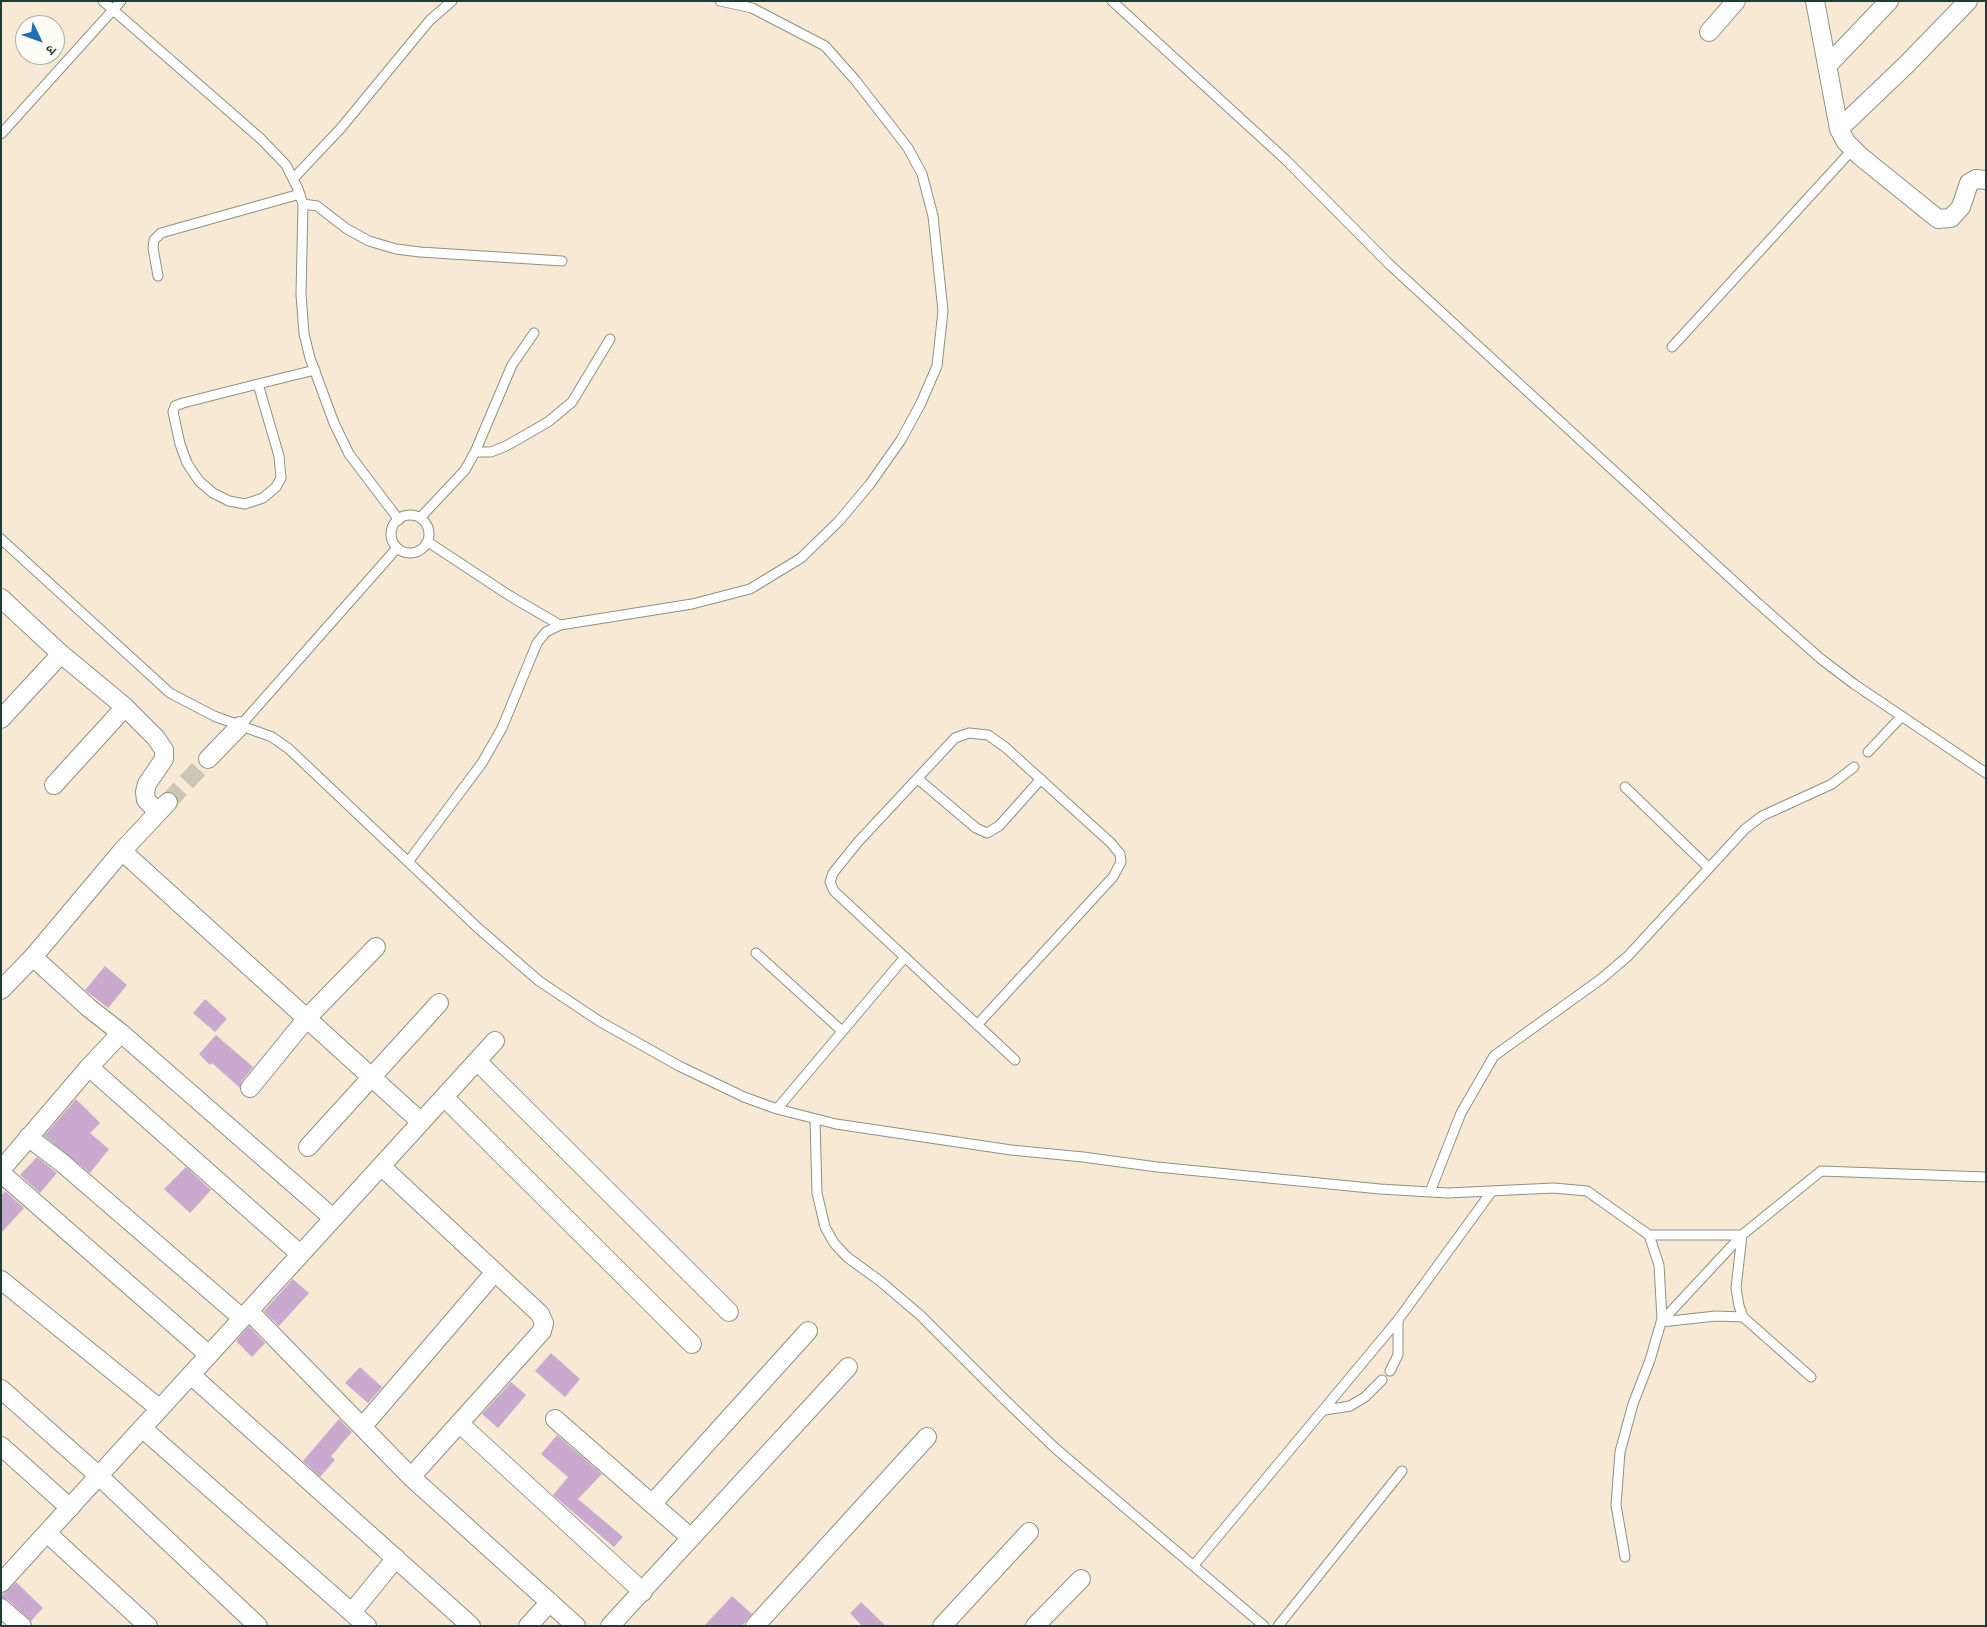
<!DOCTYPE html>
<meta charset="utf-8">
<style>
body{margin:0}
#map{position:relative;width:1987px;height:1627px;overflow:hidden;background:#f7e9d4;font-family:"IM FELL Double Pica","Noto Serif Devanagari",serif}
canvas{display:block}
.frame{position:absolute;inset:0;border:2px solid #1f3d34;pointer-events:none}
.north{position:absolute;left:15px;top:15px;width:50px;height:50px;box-sizing:border-box;background:#fdfcf7;border:1px solid #a4b0a9;border-radius:50%;rotate:132deg;font-size:14px;font-weight:700;line-height:20px;text-align:center;color:#1f3d34}
.north::after{content:'';display:block;margin:auto;width:18px;height:22px;background:#1f6fb2;clip-path:polygon(50% 0,100% 100%,50% 72%,0 100%)}
</style>
<div id="map">
<canvas width="1987" height="1627"></canvas>
<div class="frame"></div>
<div class="north">उ</div>
</div>
<script>
const ctx = document.querySelector('canvas').getContext('2d');
ctx.lineJoin = 'round';
function fill(path, color) {
  ctx.fillStyle = color;
  ctx.fill(path, 'evenodd');
}
function toPath(rows) {
  const path = new Path2D();
  for (const r of rows) {
    if (r.length === 3) {
      path.moveTo(r[0] + r[2], r[1]);
      path.arc(r[0], r[1], r[2], 0, 2 * Math.PI);
      continue;
    }
    path.moveTo(r[0], r[1]);
    for (let i = 2; i < r.length; i += 2) path.lineTo(r[i], r[i + 1]);
  }
  return path;
}
function trace(path, color, width, dash) {
  ctx.strokeStyle = color;
  ctx.lineWidth = width;
  ctx.lineCap = dash ? 'butt' : 'round';
  ctx.setLineDash(dash || []);
  ctx.stroke(path);
}
fill(toPath([
 [105,966,127,985,108,1008,85,990],
 [205,999,227,1019,215,1032,193,1013],
 [216,1035,253,1067,242,1081,240,1088,212,1063,210,1065,199,1054],
 [76,1099,100,1123,90,1133,109,1149,90,1173,44,1136],
 [37,1157,57,1173,40,1193,20,1175],
 [186,1167,211,1190,190,1213,164,1189],
 [5,1191,24,1208,1,1233,1,1196],
 [293,1279,309,1293,279,1326,264,1311],
 [249,1326,265,1343,252,1357,236,1341],
 [551,1353,580,1379,565,1397,535,1371],
 [360,1367,382,1387,368,1403,345,1383],
 [511,1382,526,1395,498,1428,482,1414],
 [339,1419,352,1432,331,1456,335,1460,320,1477,303,1461],
 [557,1435,602,1474,578,1499,623,1537,614,1547,553,1495,568,1477,541,1454],
 [16,1582,43,1608,31,1621,8,1600,1,1598,3,1593,8,1590],
 [732,1596,752,1614,742,1626,704,1626],
 [861,1602,886,1626,862,1626,850,1613]
]), '#c9aace');
trace(toPath([
 [168,802,208,759]
]), '#ccc7b4', 18, [18, 9]);
const lane = toPath([
 [103,1,261,139,286,165,298,189,303,204,301,294,304,334,310,358,334,423,349,454,399,520],
 [1112,1,1286,160,1389,264,1751,597,1821,659,1854,684,1986,773],
 [1,134,121,1],
 [293,179,341,128,430,20,452,1],
 [303,204,317,206,347,229,369,241,396,249,420,252,562,261],
 [158,276,153,248,154,240,161,233,300,194],
 [1672,347,1853,149],
 [258,384,279,456,281,478,276,487,263,498,245,504,229,501,213,493,199,481,187,463,180,444,173,412,175,406,183,403,258,384,315,370],
 [475,452,491,452,506,446,548,422,572,402,610,339],
 [410,534,19],
 [420,518,465,470,475,452,512,365,534,333],
 [1,539,170,693,214,716,272,737,289,749,478,928,539,981,599,1021,679,1066,744,1097,777,1109,836,1124,1011,1150,1083,1157,1157,1167,1380,1189,1430,1192,1448,1193,1554,1188,1587,1191,1649,1235,1742,1235,1821,1171,1986,1177],
 [428,542,510,596,560,625],
 [240,726,397,548],
 [1868,752,1901,717],
 [918,779,976,828,987,833,999,826,1041,779],
 [1625,787,1709,868],
 [408,862,482,763,502,728,537,643,546,632,560,625,692,604,750,589,801,558,839,521,870,484,901,440,921,403,937,366,943,311,933,216,922,174,908,148,856,81,825,46,752,8,720,1],
 [756,953,842,1031],
 [977,1025,1113,877,1121,862,1120,854,1111,843,1005,747,988,735,969,733,955,738,858,842,833,873,830,882,834,891,1015,1060],
 [777,1109,905,957],
 [815,1120,817,1193,825,1227,834,1243,847,1257,880,1281,920,1315,1003,1398,1055,1448,1264,1626],
 [1430,1192,1461,1113,1494,1056,1601,979,1628,956,1745,829,1762,816,1832,784,1854,767],
 [1742,1235,1736,1288,1739,1306,1743,1317,1811,1377],
 [1661,1322,1742,1235],
 [1661,1322,1716,1316,1743,1317],
 [1390,1371,1398,1355,1398,1320],
 [1325,1410,1350,1406,1365,1397,1382,1380],
 [1625,1557,1616,1505,1620,1452,1633,1404,1650,1360,1662,1319,1659,1265,1649,1235],
 [1194,1565,1398,1320,1492,1191],
 [1278,1626,1402,1471]
]);
const street = toPath([
 [1815,1,1839,129,1846,142,1860,156,1938,219,1951,218,1961,207,1969,183,1976,179,1986,180],
 [1709,32,1736,1],
 [1827,66,1889,1],
 [1839,129,1907,64,1968,1],
 [1,598,61,654,125,707,156,738,164,750,164,759,147,784,145,792,146,800,158,812],
 [1,719,61,654],
 [208,759,240,726],
 [54,785,125,707],
 [122,851,421,1122],
 [33,957,89,1008,121,1033,333,1218],
 [1,990,33,957,122,851,168,802],
 [477,1061,729,1312],
 [89,1067,300,1254],
 [250,1088,307,1018,376,947],
 [444,1097,692,1344],
 [28,1137,61,1162,242,1318],
 [308,1147,439,1003],
 [381,1166,540,1314,544,1323,542,1331,411,1477],
 [1,1170,89,1067,121,1033],
 [1,1173,209,1355],
 [1,1280,160,1409],
 [249,1311,411,1477,576,1626],
 [191,1375,471,1626],
 [1,1389,99,1476,258,1626],
 [555,1419,691,1538],
 [459,1423,643,1592],
 [363,1426,495,1272],
 [142,1428,367,1626],
 [1,1446,70,1508],
 [652,1504,808,1331],
 [47,1533,148,1626],
 [1,1583,495,1041],
 [1,1608,22,1626],
 [352,1612,396,1558],
 [528,1626,550,1602],
 [610,1626,848,1367],
 [755,1626,927,1437],
 [942,1626,1029,1532],
 [1035,1626,1081,1579]
]);
trace(lane, '#8b9384', 11);
trace(street, '#8b9384', 20);
trace(lane, '#fff', 9);
trace(street, '#fff', 18);
</script>
